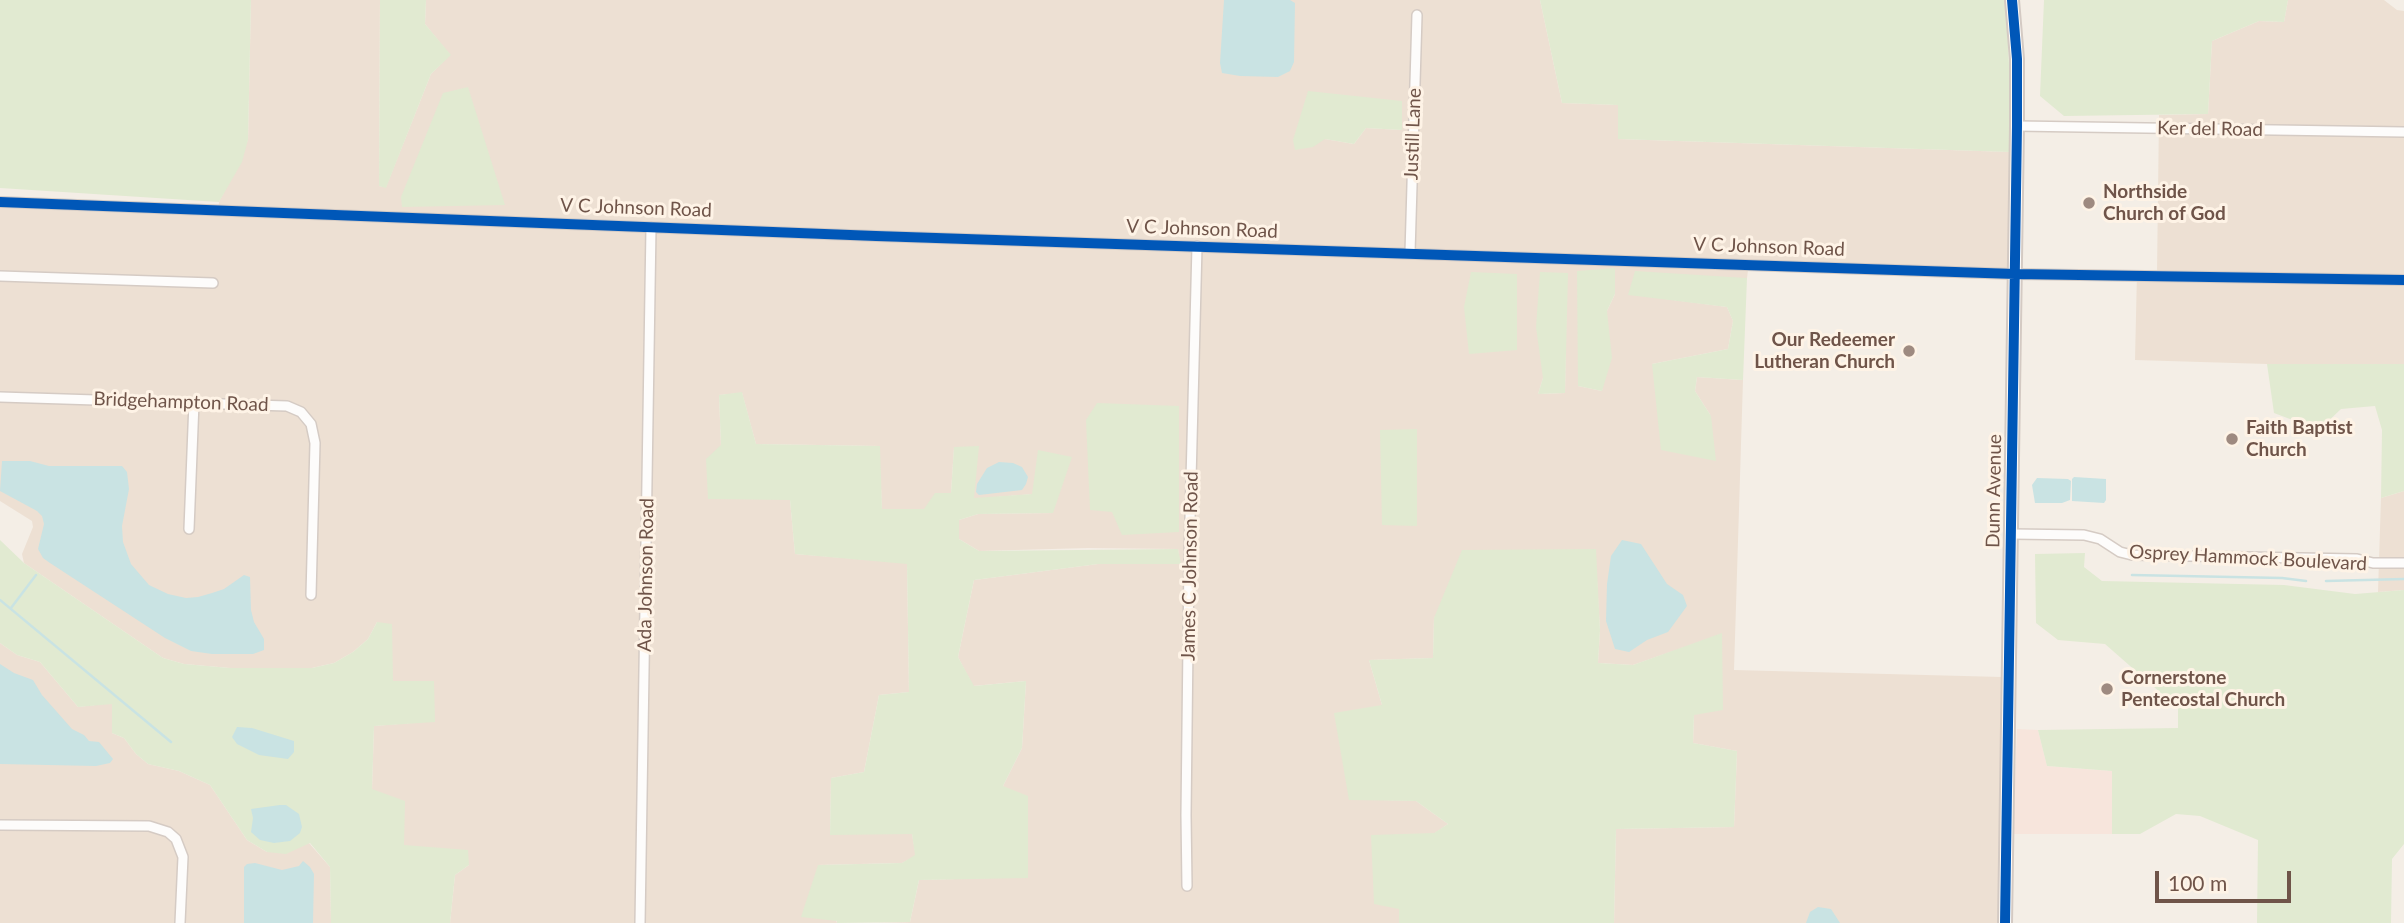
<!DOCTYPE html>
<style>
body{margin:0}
#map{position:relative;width:2404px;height:923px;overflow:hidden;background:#f4eee6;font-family:Lato,sans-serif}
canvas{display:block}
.scale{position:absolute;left:2155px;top:871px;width:136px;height:32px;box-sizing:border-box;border:4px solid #6f5449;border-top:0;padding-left:9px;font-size:21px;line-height:24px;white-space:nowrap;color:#6f5449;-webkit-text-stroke:5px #fef3e6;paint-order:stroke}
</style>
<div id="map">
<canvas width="2404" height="923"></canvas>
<div class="scale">100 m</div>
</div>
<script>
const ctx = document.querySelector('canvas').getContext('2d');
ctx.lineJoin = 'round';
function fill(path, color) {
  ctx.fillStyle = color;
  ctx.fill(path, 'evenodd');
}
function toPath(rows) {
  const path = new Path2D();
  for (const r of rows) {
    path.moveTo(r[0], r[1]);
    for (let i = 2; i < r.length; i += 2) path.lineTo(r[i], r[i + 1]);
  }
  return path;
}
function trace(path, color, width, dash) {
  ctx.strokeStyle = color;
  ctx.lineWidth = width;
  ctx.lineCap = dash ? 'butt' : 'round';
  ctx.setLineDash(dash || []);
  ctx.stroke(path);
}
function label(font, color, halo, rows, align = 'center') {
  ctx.font = font + ' Lato,sans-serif';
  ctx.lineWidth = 6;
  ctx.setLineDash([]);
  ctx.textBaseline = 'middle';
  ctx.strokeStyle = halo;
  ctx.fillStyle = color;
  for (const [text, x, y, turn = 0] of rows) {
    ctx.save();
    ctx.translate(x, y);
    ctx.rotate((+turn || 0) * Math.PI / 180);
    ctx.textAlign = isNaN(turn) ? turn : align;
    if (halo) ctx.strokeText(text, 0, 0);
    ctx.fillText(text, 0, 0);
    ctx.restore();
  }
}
fill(toPath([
 [251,0,380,0,379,186,386,187,431,74,450,55,425,24,426,0,1540,0,1562,103,1619,105,1618,139,2010,152,2009,280,1748,270,1747,278,1628,294,1727,307,1733,321,1728,349,1652,364,1711,416,1695,391,1697,377,1743,380,1734,670,2002,677,1998,923,1614,923,1616,829,1734,827,1737,751,1693,743,1694,715,1722,634,1633,665,1598,663,1600,630,1595,549,1434,618,1433,658,1369,660,1382,705,1349,799,1416,801,1448,824,1435,833,1399,908,1399,923,876,923,910,922,919,880,1028,877,1003,786,1022,748,1026,681,973,686,958,657,974,580,1098,564,1180,564,1178,549,1088,548,979,551,959,539,959,520,978,514,1053,513,1033,494,973,499,954,448,951,493,925,509,882,509,879,446,756,444,742,393,719,395,721,446,790,500,795,554,907,563,909,692,879,695,864,772,831,778,830,834,912,834,916,856,902,863,818,865,837,923,450,923,455,875,469,865,404,846,372,789,374,726,435,721,393,682,377,622,368,639,353,652,334,663,312,668,230,668,184,664,163,658,24,563,22,554,33,527,32,521,0,501,0,208,218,216,219,202,248,140],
 [1402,101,1402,130,1366,128,1354,144,1325,139],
 [1615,268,1615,294,1607,311,1602,391,1578,386],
 [1567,273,1565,393,1538,394,1543,378],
 [2288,0,2384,0,2397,10,2404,11,2404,364,2267,364,2135,360,2137,272,2157,272,2159,115,2208,114,2212,41,2259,21,2284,22],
 [2404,491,2404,590,2378,592,2381,498],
 [0,643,17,655,40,662,78,707,112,703,112,733,124,738,136,754,148,764,179,771,210,785,247,840,267,852,309,843,330,867,331,923,0,923]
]), '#ede0d3');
fill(toPath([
 [2017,729,2038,730,2047,766,2112,771,2112,834,2013,834]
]), '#f7e5dc');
fill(toPath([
 [0,0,251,0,248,140,242,162,219,202,0,188],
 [380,0,426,0,425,24,451,55,431,74,386,188,379,186],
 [1540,0,2006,0,2010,86,2010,152,1618,139,1618,105,1562,103],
 [2044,0,2288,0,2284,22,2259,21,2212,41,2208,114,2064,116,2040,96],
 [468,87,505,205,402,207,401,197,443,93],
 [1308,91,1402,101,1402,130,1366,128,1354,144,1325,139,1313,147,1295,150,1293,140],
 [1615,268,1615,294,1607,311,1612,358,1602,391,1578,386,1577,271],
 [1635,271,1747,278,1743,380,1697,377,1695,391,1711,416,1716,461,1661,450,1652,364,1728,349,1733,321,1727,307,1628,295],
 [1471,272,1517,274,1517,350,1469,354,1464,307],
 [1540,272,1568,273,1565,393,1538,394,1543,378,1536,327],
 [2267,364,2404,364,2404,491,2381,498,2382,430,2375,406,2341,409,2319,430,2274,413],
 [742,392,756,444,880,446,882,509,924,509,935,493,951,493,954,447,979,446,974,498,1032,494,1038,450,1072,457,1053,513,978,514,959,520,959,539,979,551,1178,549,1181,564,1098,564,974,580,958,657,974,686,1026,681,1022,748,1003,786,1028,796,1028,878,919,880,910,922,837,923,837,921,801,917,818,865,902,863,915,855,912,834,830,835,831,778,864,772,879,695,909,692,907,564,795,554,790,500,708,499,706,459,721,445,719,395],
 [1097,403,1179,406,1179,532,1122,535,1112,512,1090,510,1086,420],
 [1417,429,1417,526,1382,525,1380,430],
 [0,540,24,563,163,658,184,664,230,668,312,668,334,663,353,652,368,639,377,622,392,624,393,681,434,681,435,722,374,726,372,789,405,801,404,845,468,850,469,865,455,875,450,923,331,923,330,867,310,843,286,854,267,852,247,840,210,785,179,771,148,764,136,754,124,738,112,733,112,704,78,707,40,662,17,655,0,643],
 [1596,549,1600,630,1598,663,1633,665,1722,633,1723,710,1694,715,1693,743,1737,751,1734,827,1616,829,1614,923,1399,923,1399,909,1374,904,1371,835,1434,833,1448,824,1416,801,1349,800,1334,713,1382,705,1369,660,1433,658,1434,618,1462,550],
 [2085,553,2084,567,2102,581,2284,585,2355,594,2404,590,2404,844,2392,859,2391,923,2257,923,2258,840,2200,816,2176,814,2140,834,2112,834,2112,771,2047,766,2038,730,2178,728,2178,708,2105,644,2058,640,2036,623,2035,554]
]), '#e1ead1');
fill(toPath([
 [1224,0,1290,0,1295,3,1294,62,1290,71,1278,77,1240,76,1222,73,1220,63],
 [2,461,30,461,49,466,122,466,127,472,129,489,122,526,123,542,131,564,149,585,168,594,186,598,198,597,212,593,224,589,244,575,250,577,251,610,254,622,264,639,264,650,253,654,212,654,191,651,165,638,50,563,43,558,38,549,44,524,42,516,37,511,0,491],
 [999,462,1013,463,1022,467,1028,477,1026,484,1022,490,979,495,976,492,977,484,987,468],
 [2074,477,2106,479,2106,500,2104,503,2072,501,2072,479],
 [2037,478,2068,479,2071,481,2070,500,2062,503,2035,503,2032,485],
 [1622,540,1641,544,1667,584,1683,595,1687,606,1668,632,1647,640,1629,652,1615,649,1606,621,1607,584,1611,556],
 [0,664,14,673,33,680,42,695,72,729,84,735,89,741,99,742,113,759,110,763,96,766,0,764],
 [237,727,252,728,294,741,294,752,288,759,259,755,237,744,232,737],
 [280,805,286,805,299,814,302,827,300,833,290,841,274,843,260,840,251,832,253,818,251,809],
 [303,861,310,867,314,874,313,923,244,923,244,867,247,864,255,863,282,870,299,866],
 [1818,907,1831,909,1840,923,1806,923,1810,912]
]), '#c9e3e3');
trace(toPath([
 [2132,575,2282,578,2306,581],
 [2326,581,2404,579],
 [0,600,171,742],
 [11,608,36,575]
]), '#c9e3e3', 2.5);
const minor = toPath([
 [2017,126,2404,132],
 [0,202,876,236,2015,274,2404,280],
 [1410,253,1417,15],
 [0,276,213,283],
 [0,397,287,406,301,412,311,424,315,443,311,595],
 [189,529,194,402],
 [2012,534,2084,535,2100,539,2120,552,2132,555,2357,559,2373,563,2404,563],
 [0,825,149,826,168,832,176,839,183,857,180,923],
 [1187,886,1186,815,1189,558,1197,246],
 [640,923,651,227]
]);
const secondary = toPath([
 [2005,923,2017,126,2017,59,2012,0]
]);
trace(minor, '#d5cbc4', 12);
trace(secondary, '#d4cac3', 16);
trace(minor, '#fdfcfb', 9);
trace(secondary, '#fdfcfb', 12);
trace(toPath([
 [0,202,876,236,2015,274,2404,280],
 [2005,923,2017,126,2017,59,2012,0]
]), '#0057b8', 10);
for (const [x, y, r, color] of [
 [2089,203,7,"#9e8a80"],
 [1909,351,7,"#9e8a80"],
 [2232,439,7,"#9e8a80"],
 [2107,689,7,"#9e8a80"]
]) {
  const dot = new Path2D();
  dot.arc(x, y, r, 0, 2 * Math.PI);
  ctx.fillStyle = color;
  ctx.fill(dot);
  trace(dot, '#fef3e6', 2.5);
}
label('19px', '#6f5449', '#fef3e6', [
 ["Ker del Road",2210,129,1],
 ["Justill Lane",1413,134,-88],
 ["V C Johnson Road",636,208,2],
 ["V C Johnson Road",1202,229,2],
 ["V C Johnson Road",1769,247,2],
 ["Bridgehampton Road",181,402,2],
 ["Dunn Avenue",1994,491,-89],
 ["Osprey Hammock Boulevard",2248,558,3],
 ["James C Johnson Road",1190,566,-89],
 ["Ada Johnson Road",646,575,-89]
]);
label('bold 19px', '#6f5449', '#fef3e6', [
 ["Northside",2103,192],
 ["Church of God",2103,214],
 ["Our Redeemer",1895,340,"right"],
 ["Lutheran Church",1895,362,"right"],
 ["Faith Baptist",2246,428],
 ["Church",2246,450],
 ["Cornerstone",2121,678],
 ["Pentecostal Church",2121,700]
], 'left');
</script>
